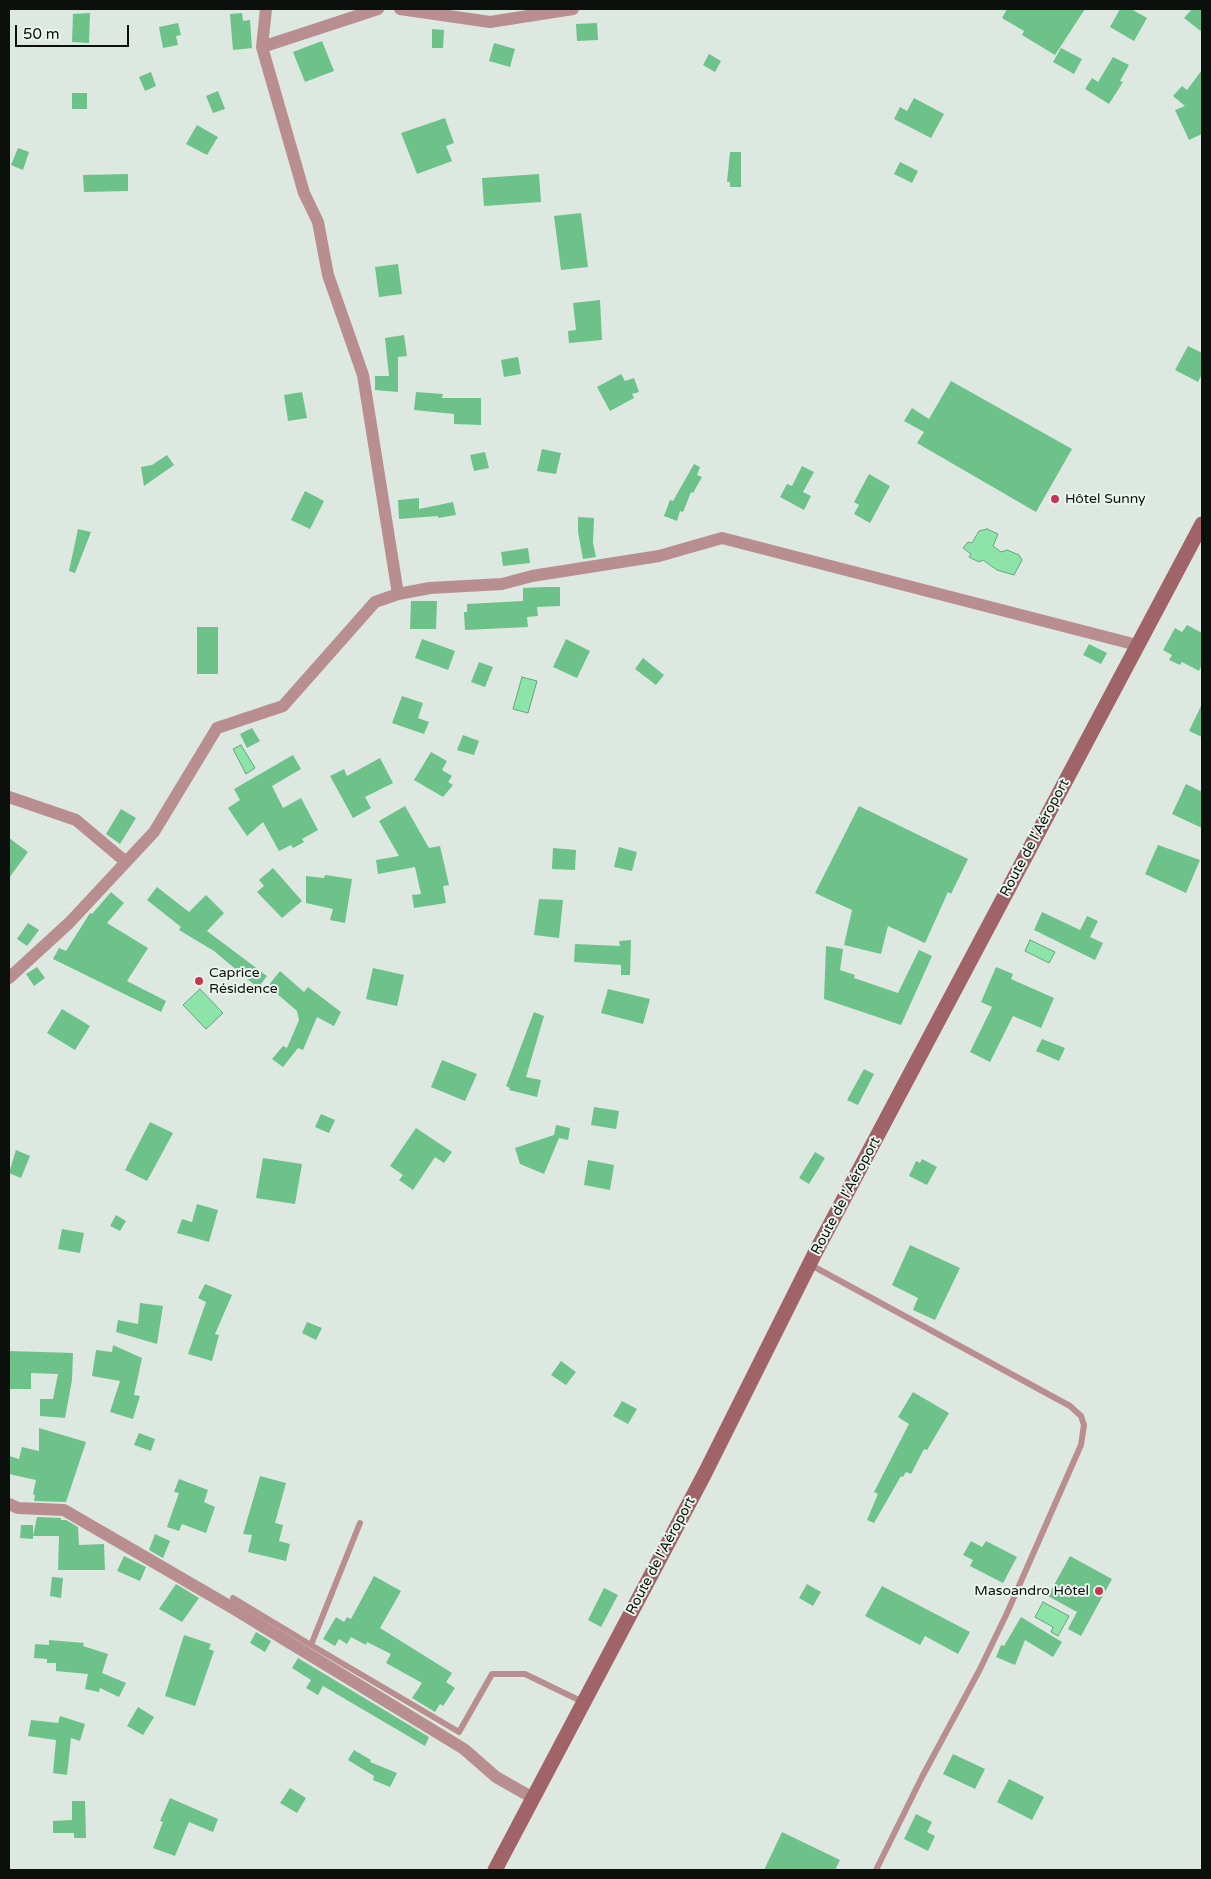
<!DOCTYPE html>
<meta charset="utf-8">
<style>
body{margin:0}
#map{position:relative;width:1211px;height:1879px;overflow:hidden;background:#dde8e0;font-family:"Varela Round",sans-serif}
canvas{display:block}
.frame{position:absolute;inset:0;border:10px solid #0c100d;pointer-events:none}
.scale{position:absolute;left:15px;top:25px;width:114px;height:22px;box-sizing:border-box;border:2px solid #0c100d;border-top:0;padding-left:6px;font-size:15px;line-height:18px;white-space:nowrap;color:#0c100d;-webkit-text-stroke:4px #eaf5ed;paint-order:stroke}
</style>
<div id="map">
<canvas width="1211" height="1879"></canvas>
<div class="frame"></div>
<div class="scale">50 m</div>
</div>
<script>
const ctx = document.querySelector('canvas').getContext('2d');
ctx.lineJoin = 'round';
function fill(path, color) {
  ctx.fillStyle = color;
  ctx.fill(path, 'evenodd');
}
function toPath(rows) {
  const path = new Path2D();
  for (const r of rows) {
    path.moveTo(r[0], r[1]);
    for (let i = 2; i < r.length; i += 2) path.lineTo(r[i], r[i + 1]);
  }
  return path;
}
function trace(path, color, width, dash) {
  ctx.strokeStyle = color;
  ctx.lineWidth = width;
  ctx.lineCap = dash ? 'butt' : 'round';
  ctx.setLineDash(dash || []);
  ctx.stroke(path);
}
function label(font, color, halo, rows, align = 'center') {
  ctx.font = font + ' "Varela Round",sans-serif';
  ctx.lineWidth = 4;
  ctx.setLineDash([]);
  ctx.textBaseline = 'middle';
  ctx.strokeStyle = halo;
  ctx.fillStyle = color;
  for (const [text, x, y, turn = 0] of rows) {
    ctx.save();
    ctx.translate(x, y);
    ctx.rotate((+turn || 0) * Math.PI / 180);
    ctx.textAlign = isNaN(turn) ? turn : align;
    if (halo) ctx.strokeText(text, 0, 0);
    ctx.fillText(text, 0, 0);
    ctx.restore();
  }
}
const water = toPath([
 [987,529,998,534,993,546,1001,552,1007,550,1019,555,1022,560,1014,575,997,570,983,560,979,562,969,557,971,554,963,548,968,542,972,543,979,531,987,529],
 [522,677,537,681,528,713,513,709,522,677],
 [241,745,255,768,246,774,233,749,241,745],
 [1030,940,1055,952,1049,963,1025,951,1030,940],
 [200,989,223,1013,206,1029,183,1005,200,989],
 [1043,1602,1069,1616,1058,1636,1051,1632,1053,1627,1035,1617,1043,1602]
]);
fill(water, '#8de4a9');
trace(water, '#66a47a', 1);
fill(toPath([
 [1007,9,1085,9,1055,55,1022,35,1024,31,1002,18],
 [1120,9,1131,9,1147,18,1134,41,1110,27],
 [1192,9,1202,9,1202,32,1184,18],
 [90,13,89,43,72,42,73,14],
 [242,13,243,21,250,20,252,48,233,50,230,14],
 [178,23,181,35,176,36,178,45,163,48,159,27],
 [597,23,598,40,577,41,576,24],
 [432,29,444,30,443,48,432,48],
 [322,41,334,71,305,82,293,52],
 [494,43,515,49,510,67,489,61],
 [1061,48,1082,59,1074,74,1053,62],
 [709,54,721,61,715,72,703,65],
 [1113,57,1129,65,1120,81,1123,82,1109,104,1085,89,1092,78,1098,82],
 [1202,70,1202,134,1189,140,1175,110,1185,106,1173,96,1182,86,1187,90],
 [151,72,156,86,145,91,139,77],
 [218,91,225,109,213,113,206,96],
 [72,93,87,93,87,109,72,109],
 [914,98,944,114,931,138,894,119,900,107,907,111],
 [445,118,454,143,446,146,452,161,417,174,401,133],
 [197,125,218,137,207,155,186,144],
 [18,148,29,152,23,170,11,165],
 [730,152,741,152,741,187,730,187,730,182,727,182],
 [900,162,918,171,912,183,894,174],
 [128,174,128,191,84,192,83,175],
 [539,174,541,202,484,206,482,178],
 [581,213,588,267,561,270,554,216],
 [398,264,402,294,379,297,375,267],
 [600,300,602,340,569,343,568,331,576,330,573,303],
 [404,335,407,356,398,357,398,392,375,390,375,376,389,376,385,338],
 [1188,346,1202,353,1202,374,1198,382,1175,370],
 [518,357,521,374,504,377,501,360],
 [621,374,625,381,634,378,639,392,632,394,634,398,610,411,597,387],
 [951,381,1072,449,1036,512,917,443,924,432,904,421,912,408,929,419],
 [302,392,307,418,288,421,284,395],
 [416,392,443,394,442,398,481,398,481,425,454,424,454,414,414,410],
 [542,449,561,453,556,474,537,471],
 [485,452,489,468,474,471,470,455],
 [167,455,174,465,144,486,141,467,152,465],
 [694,464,700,467,697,475,702,477,693,493,691,492,683,512,680,511,677,521,664,516,670,500,673,501],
 [802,466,814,472,803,492,811,496,804,510,780,497,787,484,792,486],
 [869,474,890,486,870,523,854,514,859,505,854,502],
 [305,491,324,501,310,529,291,520],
 [419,498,419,509,453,502,456,515,438,518,438,516,399,519,398,500],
 [578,517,594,518,593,543,596,557,583,559,578,532],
 [78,529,91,532,75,573,69,571],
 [528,548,530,563,503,566,501,552],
 [545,587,560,587,560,606,537,607,538,616,527,617,528,627,465,630,464,612,467,612,467,604,523,601,523,588],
 [411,601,437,601,436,629,410,629],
 [1187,625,1202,633,1202,664,1199,671,1182,662,1180,665,1169,660,1172,655,1163,650,1175,628,1182,632],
 [197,627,218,627,218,674,197,674],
 [422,639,455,651,448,670,415,658],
 [566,639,590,651,577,678,553,667],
 [1089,644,1107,653,1101,664,1083,655],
 [643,658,664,675,656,685,635,669],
 [479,662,493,667,485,687,471,682],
 [402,696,423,703,418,718,429,722,424,734,392,723],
 [1202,704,1202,737,1189,731],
 [252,728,260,741,247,748,240,734],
 [463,735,479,741,474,755,457,750],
 [431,752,447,761,442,770,452,776,448,782,453,785,443,797,414,780],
 [293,755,301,769,272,786,283,808,301,798,318,830,302,839,304,842,293,848,291,845,279,851,263,822,247,836,228,808,240,800,234,789],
 [380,758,393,783,365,797,371,808,353,818,330,776,344,769,347,776],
 [1186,784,1202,792,1202,828,1172,814],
 [405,806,429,848,440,846,449,885,443,886,446,903,414,908,412,895,421,894,415,867,378,874,376,860,399,856,379,821],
 [859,806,968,859,951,894,948,892,925,943,888,926,881,954,844,945,852,910,815,893],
 [121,809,136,818,120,844,106,834],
 [9,838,28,852,9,878],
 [1158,845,1200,860,1186,893,1145,874],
 [619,847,637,852,632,871,614,867],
 [553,848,576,850,575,870,552,869],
 [273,868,302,901,282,918,257,892,264,886,259,880],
 [325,875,352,879,345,923,330,920,333,909,306,903,306,876,324,878],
 [157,887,189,912,206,895,224,913,207,931,267,976,258,988,214,951,179,930,181,927,147,900],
 [111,892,124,903,107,923,148,948,127,981,166,1001,161,1012,53,959,59,948,66,951,90,913,92,914],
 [539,899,563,900,559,938,534,935],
 [1042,912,1080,930,1087,916,1098,921,1090,937,1103,943,1095,960,1034,930],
 [28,923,39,930,27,946,17,939],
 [631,940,630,975,621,975,621,965,574,962,575,944,620,946,619,941],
 [826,946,843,949,840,970,855,975,854,978,898,993,919,950,932,956,901,1025,824,999],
 [37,967,45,978,34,986,26,974],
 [996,967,1013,974,1011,979,1054,998,1041,1028,1013,1016,990,1062,970,1052,992,1007,981,1002],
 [373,968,404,975,397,1006,366,999],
 [280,971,304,992,308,987,341,1012,334,1026,317,1017,303,1050,298,1048,283,1067,272,1059,283,1046,287,1048,299,1020,297,1011,268,986],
 [608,989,650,999,643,1024,601,1013],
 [62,1009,90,1026,75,1050,47,1033],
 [534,1012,544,1016,526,1077,541,1080,537,1097,509,1090,510,1088,506,1086],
 [1042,1039,1065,1048,1059,1061,1036,1051],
 [442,1060,477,1074,465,1101,431,1087],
 [864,1069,874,1074,858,1105,847,1100],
 [594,1107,619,1111,616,1129,591,1125],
 [321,1114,335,1120,329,1133,315,1127],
 [150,1122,173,1133,147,1181,125,1170],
 [556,1125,570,1128,568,1140,559,1138,544,1174,520,1164,515,1148,554,1135],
 [416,1128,452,1152,444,1163,435,1157,413,1190,399,1180,403,1175,390,1166],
 [16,1150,30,1156,21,1178,9,1173],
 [815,1152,825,1158,809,1184,799,1178],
 [263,1158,302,1164,295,1204,256,1198],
 [922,1159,937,1167,927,1185,909,1176,916,1161,920,1163],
 [588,1160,614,1165,610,1190,584,1185],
 [197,1204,218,1210,209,1242,177,1233,182,1219,192,1222],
 [116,1215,126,1221,120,1231,110,1226],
 [62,1229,84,1233,80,1253,58,1249],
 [910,1245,960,1268,935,1320,913,1310,918,1298,892,1285],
 [205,1284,232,1295,215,1334,219,1335,212,1361,188,1354,206,1302,198,1298],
 [140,1303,163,1306,157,1344,116,1332,118,1320,138,1324],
 [307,1322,322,1328,316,1340,302,1333],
 [113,1345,142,1358,134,1395,140,1396,133,1419,110,1412,120,1381,92,1376,96,1350,112,1352],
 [9,1351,73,1353,72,1380,65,1418,40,1416,40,1399,53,1399,58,1374,31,1373,31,1389,9,1389],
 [561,1361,576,1372,566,1385,551,1375],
 [913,1392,949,1413,927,1450,924,1449,911,1474,906,1472,903,1477,901,1476,874,1523,867,1520,878,1494,874,1492,909,1424,898,1417],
 [622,1401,637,1409,628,1424,613,1416],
 [39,1428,86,1442,66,1502,34,1501,35,1495,33,1494,36,1480,9,1474,9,1456,19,1459,22,1447,39,1451],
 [139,1433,155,1439,151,1451,134,1445],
 [260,1476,286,1483,275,1523,283,1525,279,1541,290,1544,286,1561,248,1552,252,1535,243,1534],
 [179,1479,208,1490,204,1502,215,1507,206,1533,182,1524,179,1531,167,1527,179,1493,174,1492],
 [37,1517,61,1518,61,1520,66,1520,78,1527,79,1545,104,1544,105,1570,58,1570,59,1536,33,1536],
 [21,1525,33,1525,33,1539,20,1538],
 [155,1534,170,1541,163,1558,149,1550],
 [971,1541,982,1547,986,1541,1017,1557,1003,1583,970,1566,973,1560,963,1555],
 [124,1556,146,1567,140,1581,117,1571],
 [1070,1556,1112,1579,1081,1636,1068,1629,1077,1612,1048,1596],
 [374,1576,401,1591,380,1628,452,1673,446,1682,455,1688,443,1706,440,1704,435,1712,412,1698,422,1683,386,1663,391,1654,367,1642,366,1645,351,1637,347,1644,339,1639,335,1646,323,1639,336,1617,344,1622,347,1617,351,1619],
 [52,1577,63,1578,61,1598,50,1596],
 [176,1584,199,1598,182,1622,159,1609],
 [807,1584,821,1592,813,1606,799,1598],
 [882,1586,970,1632,958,1654,925,1636,920,1645,865,1616],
 [604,1588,618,1595,601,1627,588,1620],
 [1021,1617,1062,1642,1053,1657,1025,1640,1015,1665,996,1657,1001,1645,1004,1646],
 [256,1632,271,1641,265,1652,250,1643],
 [184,1635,211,1644,209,1649,214,1651,195,1706,165,1696],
 [49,1640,84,1643,83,1646,108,1654,102,1673,126,1683,119,1697,100,1688,99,1692,85,1689,88,1674,56,1671,56,1663,47,1663,47,1659,34,1658,35,1644,49,1645],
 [298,1658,429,1737,425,1746,323,1686,318,1695,306,1688,311,1680,292,1668],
 [138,1707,154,1717,143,1735,127,1726],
 [60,1716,85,1724,80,1741,71,1738,67,1775,53,1773,56,1740,28,1736,31,1720,58,1723],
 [354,1750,371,1760,370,1762,397,1773,390,1787,373,1780,374,1776,348,1760],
 [953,1754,985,1769,975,1789,943,1774],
 [1009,1779,1044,1797,1032,1820,997,1802],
 [290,1788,306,1798,297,1813,280,1803],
 [170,1798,218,1819,213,1832,189,1822,175,1856,153,1848,163,1822,160,1821],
 [72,1801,85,1801,86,1838,74,1838,74,1833,53,1833,53,1821,72,1820],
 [916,1814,932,1822,927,1832,935,1836,928,1851,904,1839],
 [782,1832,840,1860,835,1870,764,1870]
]), '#6dc28a');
trace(toPath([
 [809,1264,1070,1406,1081,1416,1084,1425,1081,1445,1007,1613,979,1671,922,1777,876,1870],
 [360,1523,311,1645,459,1732,492,1674,525,1674,583,1702],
 [233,1598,311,1645]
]), '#b98e90', 6);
trace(toPath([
 [266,9,262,47,378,9],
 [400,9,490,22,573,9],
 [262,47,304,193,318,222,328,275,363,375,398,594],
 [9,797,76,820,126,862],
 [9,978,69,923,154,832,217,728,283,706,375,602,398,594,430,588,502,584,532,576,659,556,722,538,1137,645],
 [9,1504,18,1508,64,1510,231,1607,464,1749,496,1777,533,1798]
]), '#b98e90', 12);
trace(toPath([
 [495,1870,704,1475,815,1253,1202,524]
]), '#a06367', 15);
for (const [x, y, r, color] of [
 [1055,499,5,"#c6364f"],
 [199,981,5,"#c6364f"],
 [1099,1591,5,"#c6364f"]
]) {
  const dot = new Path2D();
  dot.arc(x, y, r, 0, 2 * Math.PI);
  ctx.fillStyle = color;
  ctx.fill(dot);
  trace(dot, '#eaf5ed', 2);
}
label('14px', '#0c100d', '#eaf5ed', [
 ["Hôtel Sunny",1065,499],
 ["Caprice",209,973],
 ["Résidence",209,989],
 ["Masoandro Hôtel",1089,1591,"right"]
], 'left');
label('14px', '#0c100d', '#eaf5ed', [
 ["Route de l'Aéroport",1035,838,-62],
 ["Route de l'Aéroport",846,1196,-62],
 ["Route de l'Aéroport",661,1556,-62]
]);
</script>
